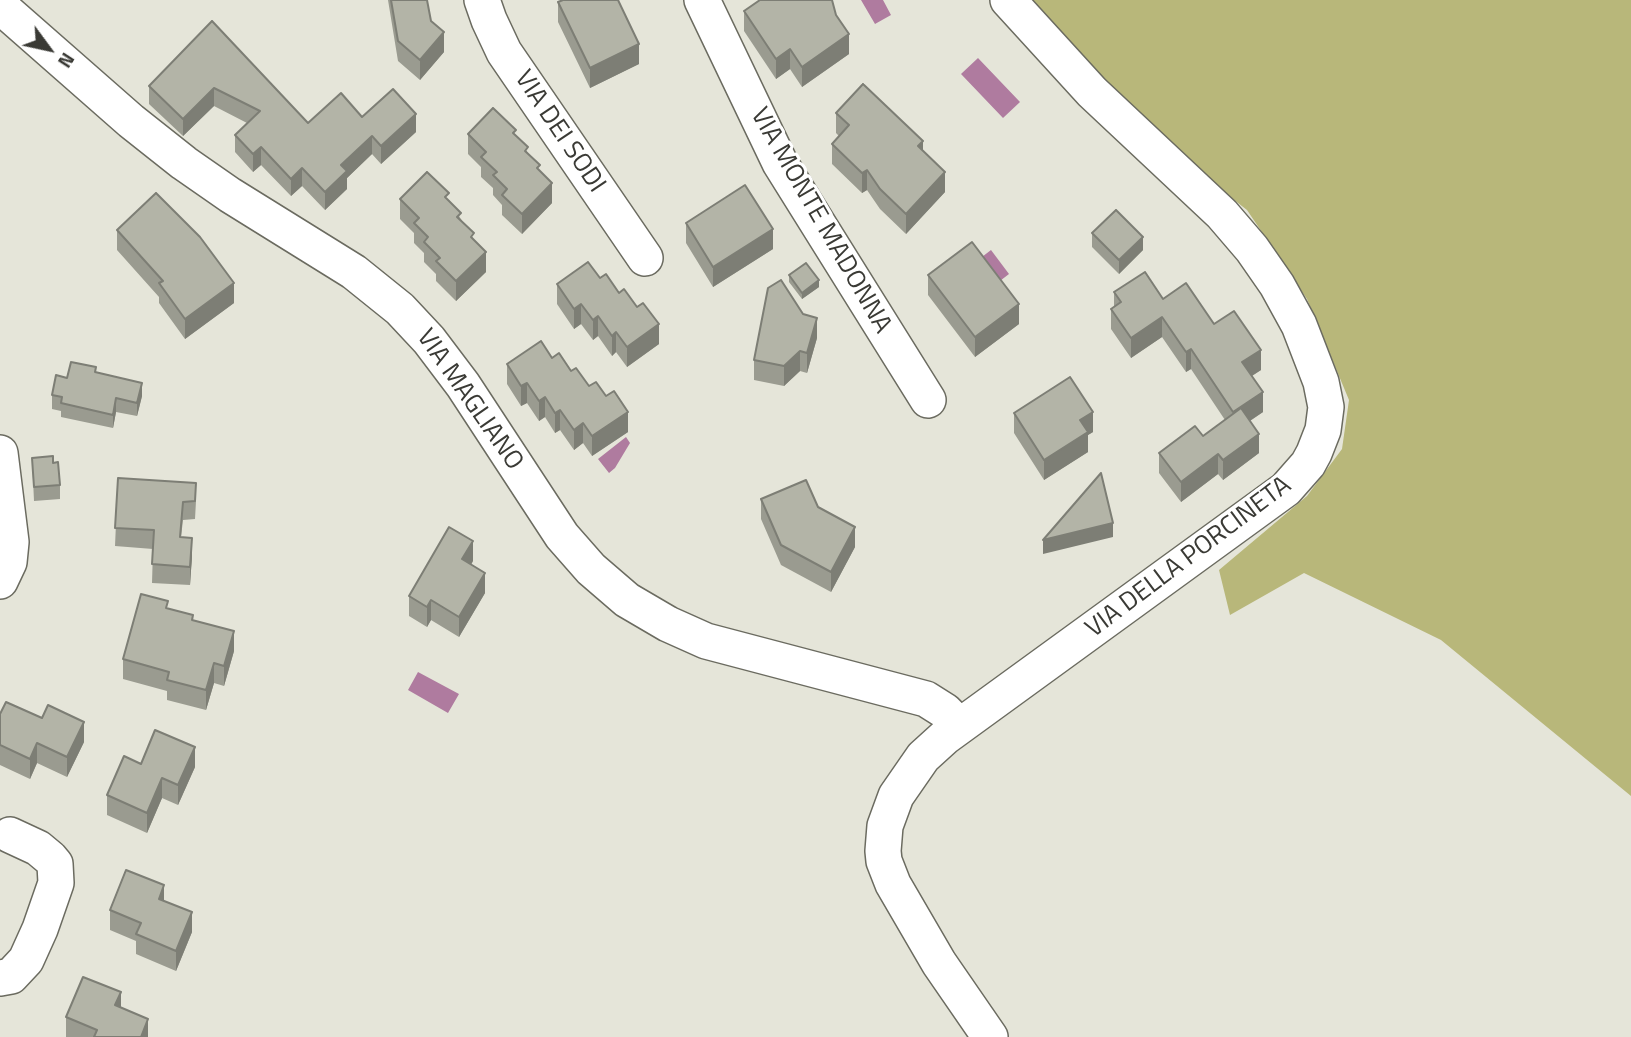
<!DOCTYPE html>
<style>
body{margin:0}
#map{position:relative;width:1631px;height:1037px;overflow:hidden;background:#e5e5d9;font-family:"Titillium Web",sans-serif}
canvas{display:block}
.north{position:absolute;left:14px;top:14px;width:70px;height:70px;-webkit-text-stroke:5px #fff;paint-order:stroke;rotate:123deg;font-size:19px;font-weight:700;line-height:28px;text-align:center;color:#3a3a35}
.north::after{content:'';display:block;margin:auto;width:24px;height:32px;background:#3a3a35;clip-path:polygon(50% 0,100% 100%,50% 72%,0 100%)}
</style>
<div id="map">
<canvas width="1631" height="1037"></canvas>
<div class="north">N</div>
</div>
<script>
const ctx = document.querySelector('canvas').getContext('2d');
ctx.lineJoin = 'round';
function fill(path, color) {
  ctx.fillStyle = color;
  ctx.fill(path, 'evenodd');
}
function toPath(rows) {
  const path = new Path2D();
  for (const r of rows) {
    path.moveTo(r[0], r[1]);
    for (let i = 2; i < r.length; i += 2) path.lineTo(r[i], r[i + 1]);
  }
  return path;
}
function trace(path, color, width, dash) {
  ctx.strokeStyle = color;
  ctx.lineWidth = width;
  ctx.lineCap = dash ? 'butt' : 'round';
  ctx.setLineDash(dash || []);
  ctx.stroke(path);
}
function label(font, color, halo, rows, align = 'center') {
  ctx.font = font + ' "Titillium Web",sans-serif';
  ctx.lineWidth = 6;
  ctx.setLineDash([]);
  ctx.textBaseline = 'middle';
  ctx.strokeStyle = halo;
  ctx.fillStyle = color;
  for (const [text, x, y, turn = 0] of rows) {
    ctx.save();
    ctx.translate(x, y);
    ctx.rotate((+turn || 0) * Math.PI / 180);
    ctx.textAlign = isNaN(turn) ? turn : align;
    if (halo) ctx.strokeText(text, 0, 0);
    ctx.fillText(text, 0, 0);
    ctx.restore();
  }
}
fill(toPath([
 [1029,0,1631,0,1631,796,1441,640,1304,573,1230,615,1219,570,1307,496,1342,449,1349,400,1307,299,1247,210,1157,140]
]), '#b8b77a');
fill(toPath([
 [861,0,883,0,891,15,875,24],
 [978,58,1020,102,1003,118,961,74],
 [991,250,1009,274,996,284,978,260],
 [626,437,630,443,615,468,609,473,598,459],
 [418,672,459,694,448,713,408,690]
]), '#af7b9f');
const minor = toPath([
 [482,0,489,20,504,52,645,258],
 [702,0,780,163,928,400],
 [0,6,131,121,184,163,230,195,354,272,400,309,429,340,463,385,562,536,591,569,627,600,668,624,706,641,926,699,945,711,960,726],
 [0,453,11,542,9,562,0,581],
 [0,978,11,976,26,960,40,929,56,883,55,864,50,858,38,848,10,835],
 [990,1037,939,963,893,884,884,861,883,851,885,826,896,796,923,757,945,737,1286,489,1308,464,1314,453,1323,430,1326,407,1321,382,1299,325,1277,285,1252,249,1222,214,1092,92,1008,0]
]);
trace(minor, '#6b6b60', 38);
trace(minor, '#fff', 35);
fill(toPath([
 [388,0,427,0,431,21,444,52,420,80,398,61],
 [558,2,639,64,590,88,558,22],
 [744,11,836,15,849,54,802,87,790,69,776,79,744,31],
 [212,21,308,123,416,132,381,164,372,154,347,178,347,189,325,210,302,186,291,196,261,165,253,172,235,152,235,135,247,123,214,106,183,136,149,104,149,86],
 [836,113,923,151,945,192,906,234,880,209,867,190,862,193,832,164,832,144,839,136,836,133],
 [468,134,516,135,540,171,552,203,522,234,502,215,502,205,493,195,493,188,481,177,481,167,468,154],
 [400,199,449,200,474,240,486,272,456,301,436,281,436,274,424,262,424,253,414,243,414,233,400,219],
 [686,223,773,249,713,287,686,243],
 [117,230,234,303,185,339,159,303,159,297,117,250],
 [1092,233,1143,250,1119,274,1092,247],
 [789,275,819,287,802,299,789,282],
 [928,275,1019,324,975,357,928,295],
 [557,284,619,293,659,344,627,367,616,352,612,356,598,336,593,340,581,324,574,329,557,304],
 [1114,292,1163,299,1214,324,1261,370,1252,376,1263,412,1250,421,1259,453,1223,480,1218,474,1181,502,1159,473,1159,453,1203,436,1225,420,1191,369,1186,372,1162,337,1131,358,1111,329,1111,309,1114,307],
 [817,338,807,373,800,371,784,386,754,380,754,360],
 [552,358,571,371,589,386,628,432,592,456,583,443,574,450,560,430,555,433,545,417,539,421,527,403,521,406,507,384,507,364],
 [96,373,142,396,137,416,116,412,113,428,61,417,61,411,52,409,52,395,67,378],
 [1014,413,1093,432,1088,435,1088,452,1044,480,1014,433],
 [32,458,53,463,60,485,60,499,34,501],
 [118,478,196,501,195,519,183,520,181,537,192,556,190,585,152,583,153,549,115,546],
 [761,499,818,507,855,547,831,592,781,565,761,519],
 [473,561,471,565,485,593,459,637,431,620,427,627,409,616,409,596],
 [168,608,193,620,234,651,224,686,214,683,206,710,167,700,167,691,123,679,123,659],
 [0,714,84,742,67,777,37,763,30,779,0,765],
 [141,764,195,767,178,805,162,798,147,833,107,815,107,795],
 [164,901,192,932,176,971,136,954,136,941,110,930,110,910],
 [121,1008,148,1037,66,1037,66,1017]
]), '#9a9b90');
fill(toPath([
 [444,32,444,52,420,80,420,60],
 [849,34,849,54,802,87,802,67],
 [639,44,639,64,590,88,590,68],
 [790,49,790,69,776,79,776,59],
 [214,88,214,106,183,136,183,119],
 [416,114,416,132,381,164,381,146],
 [372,136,372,154,347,178,347,189,325,210,325,192,341,165],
 [923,141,923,161,918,146],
 [261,147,261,165,253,172,253,154],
 [302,168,302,186,291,196,291,179],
 [867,170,867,190,862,193,862,173],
 [945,172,945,192,906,234,906,214],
 [552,183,552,203,522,234,522,214],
 [773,229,773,249,713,287,713,267],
 [1143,237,1143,250,1119,274,1119,260],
 [486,252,486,272,456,301,456,281],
 [819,280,819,287,802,299,802,293],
 [234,283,234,303,185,339,185,319],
 [581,304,581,324,574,329,574,309],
 [1019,304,1019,324,975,357,975,337],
 [598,316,598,336,593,340,593,320],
 [1162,317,1162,337,1131,358,1131,338],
 [817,318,817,338,807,373,807,353],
 [659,324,659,344,627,367,627,347],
 [616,332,616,352,612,356,612,336],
 [1191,349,1191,369,1186,372,1186,352],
 [1261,350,1261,370,1242,382,1242,362],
 [800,351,800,371,784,386,784,366],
 [142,383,142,396,137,416,137,403],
 [527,383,527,403,521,406,521,386],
 [1263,392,1263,412,1233,432,1233,412],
 [545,397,545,417,539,421,539,401],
 [116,398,116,412,113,428,113,415],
 [560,410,560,430,555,433,555,413],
 [628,412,628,432,592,456,592,436],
 [1093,412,1093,432,1088,435,1088,452,1044,480,1044,460,1080,420],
 [583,423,583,443,574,450,574,430],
 [1259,434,1259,453,1223,480,1223,460],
 [1218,454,1218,474,1181,502,1181,482],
 [1113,523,1113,537,1043,554,1043,540],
 [855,527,855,547,831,592,831,572],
 [192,538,192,556,190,585,190,567],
 [473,541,473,561,462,579,462,559],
 [485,573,485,593,459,637,459,617],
 [431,600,431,620,427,627,427,607],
 [234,631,234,651,224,686,224,666],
 [214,663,214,683,206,710,206,690],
 [84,722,84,742,67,777,67,757],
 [37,743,37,763,30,779,30,759],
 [195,747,195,767,178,805,178,785],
 [162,778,162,798,147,833,147,813],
 [164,885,164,905,159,899],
 [192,912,192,932,176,971,176,951],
 [121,992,121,1012,115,1005],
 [148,1019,148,1037,141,1037]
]), '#7d7e75');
const building = toPath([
 [391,0,427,0,431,21,444,32,420,60,398,41,391,0],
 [563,0,618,0,639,44,590,68,558,2,563,0],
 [760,0,832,0,836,15,849,34,802,67,790,49,776,59,744,11,760,0],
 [212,21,308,123,341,93,362,117,393,89,416,114,381,146,372,136,341,165,347,171,325,192,302,168,291,179,261,147,253,154,235,135,260,111,214,88,183,119,149,86,212,21],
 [863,84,923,141,918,146,945,172,906,214,880,189,867,170,862,173,832,144,849,125,836,113,863,84],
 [493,108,516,130,513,133,528,147,525,151,540,165,537,168,552,183,522,214,502,195,507,189,493,175,497,172,481,157,486,152,468,134,493,108],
 [427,172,449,193,445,197,461,213,457,217,474,233,471,237,486,252,456,281,436,261,440,258,424,242,428,237,414,223,419,218,400,199,427,172],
 [745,185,773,229,713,267,686,223,745,185],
 [156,193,200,237,234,283,185,319,159,283,163,281,117,230,156,193],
 [1116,210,1143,237,1119,260,1092,233,1116,210],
 [972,242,1019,304,975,337,928,275,972,242],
 [588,262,600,278,606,274,619,293,624,289,637,307,643,303,659,324,627,347,616,332,612,336,598,316,593,320,581,304,574,309,557,284,588,262],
 [806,263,819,280,802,293,789,275,806,263],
 [1145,272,1163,299,1186,283,1214,324,1234,311,1261,350,1242,362,1263,392,1233,412,1191,349,1186,352,1162,317,1131,338,1111,309,1121,302,1114,292,1145,272],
 [781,280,803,314,817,318,807,353,800,351,784,366,754,360,768,288,781,280],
 [541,341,552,358,559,353,571,371,576,368,589,386,596,382,606,396,614,391,628,412,592,436,583,423,574,430,560,410,555,413,545,397,539,401,527,383,521,386,507,364,541,341],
 [71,362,96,367,95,372,142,383,137,403,116,398,113,415,61,403,62,397,52,395,56,375,67,378,71,362],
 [1070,377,1093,412,1080,420,1088,432,1044,460,1014,413,1070,377],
 [1241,408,1259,434,1223,460,1218,454,1181,482,1159,453,1195,426,1203,436,1241,408],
 [53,456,53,463,58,462,60,485,34,487,32,458,53,456],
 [1101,473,1113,523,1043,540,1101,473],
 [118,478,196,483,195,501,183,502,180,537,192,538,190,567,152,564,154,530,115,528,118,478],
 [806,480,818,507,855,527,831,572,781,545,761,499,806,480],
 [449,527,473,541,462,559,485,573,459,617,431,600,427,607,409,596,449,527],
 [141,594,168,601,166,608,193,615,192,620,234,631,224,666,214,663,206,690,167,680,169,672,123,659,141,594],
 [6,702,42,718,48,705,84,722,67,757,37,743,30,759,0,745,0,714,6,702],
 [155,730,195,747,178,785,162,778,147,813,107,795,124,756,141,764,155,730],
 [126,870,164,885,159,899,192,912,176,951,136,934,141,923,110,910,126,870],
 [83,977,121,992,115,1005,148,1019,141,1037,94,1037,97,1030,66,1017,83,977]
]);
fill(building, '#b3b4a7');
trace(building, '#7d7e75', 2);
label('26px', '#3a3a35', '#fff', [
 ["VIA DEI SODI",559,132,56],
 ["VIA MONTE MADONNA",820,221,60],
 ["VIA MAGLIANO",469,400,55],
 ["VIA DELLA PORCINETA",1189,558,-37]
]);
</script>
